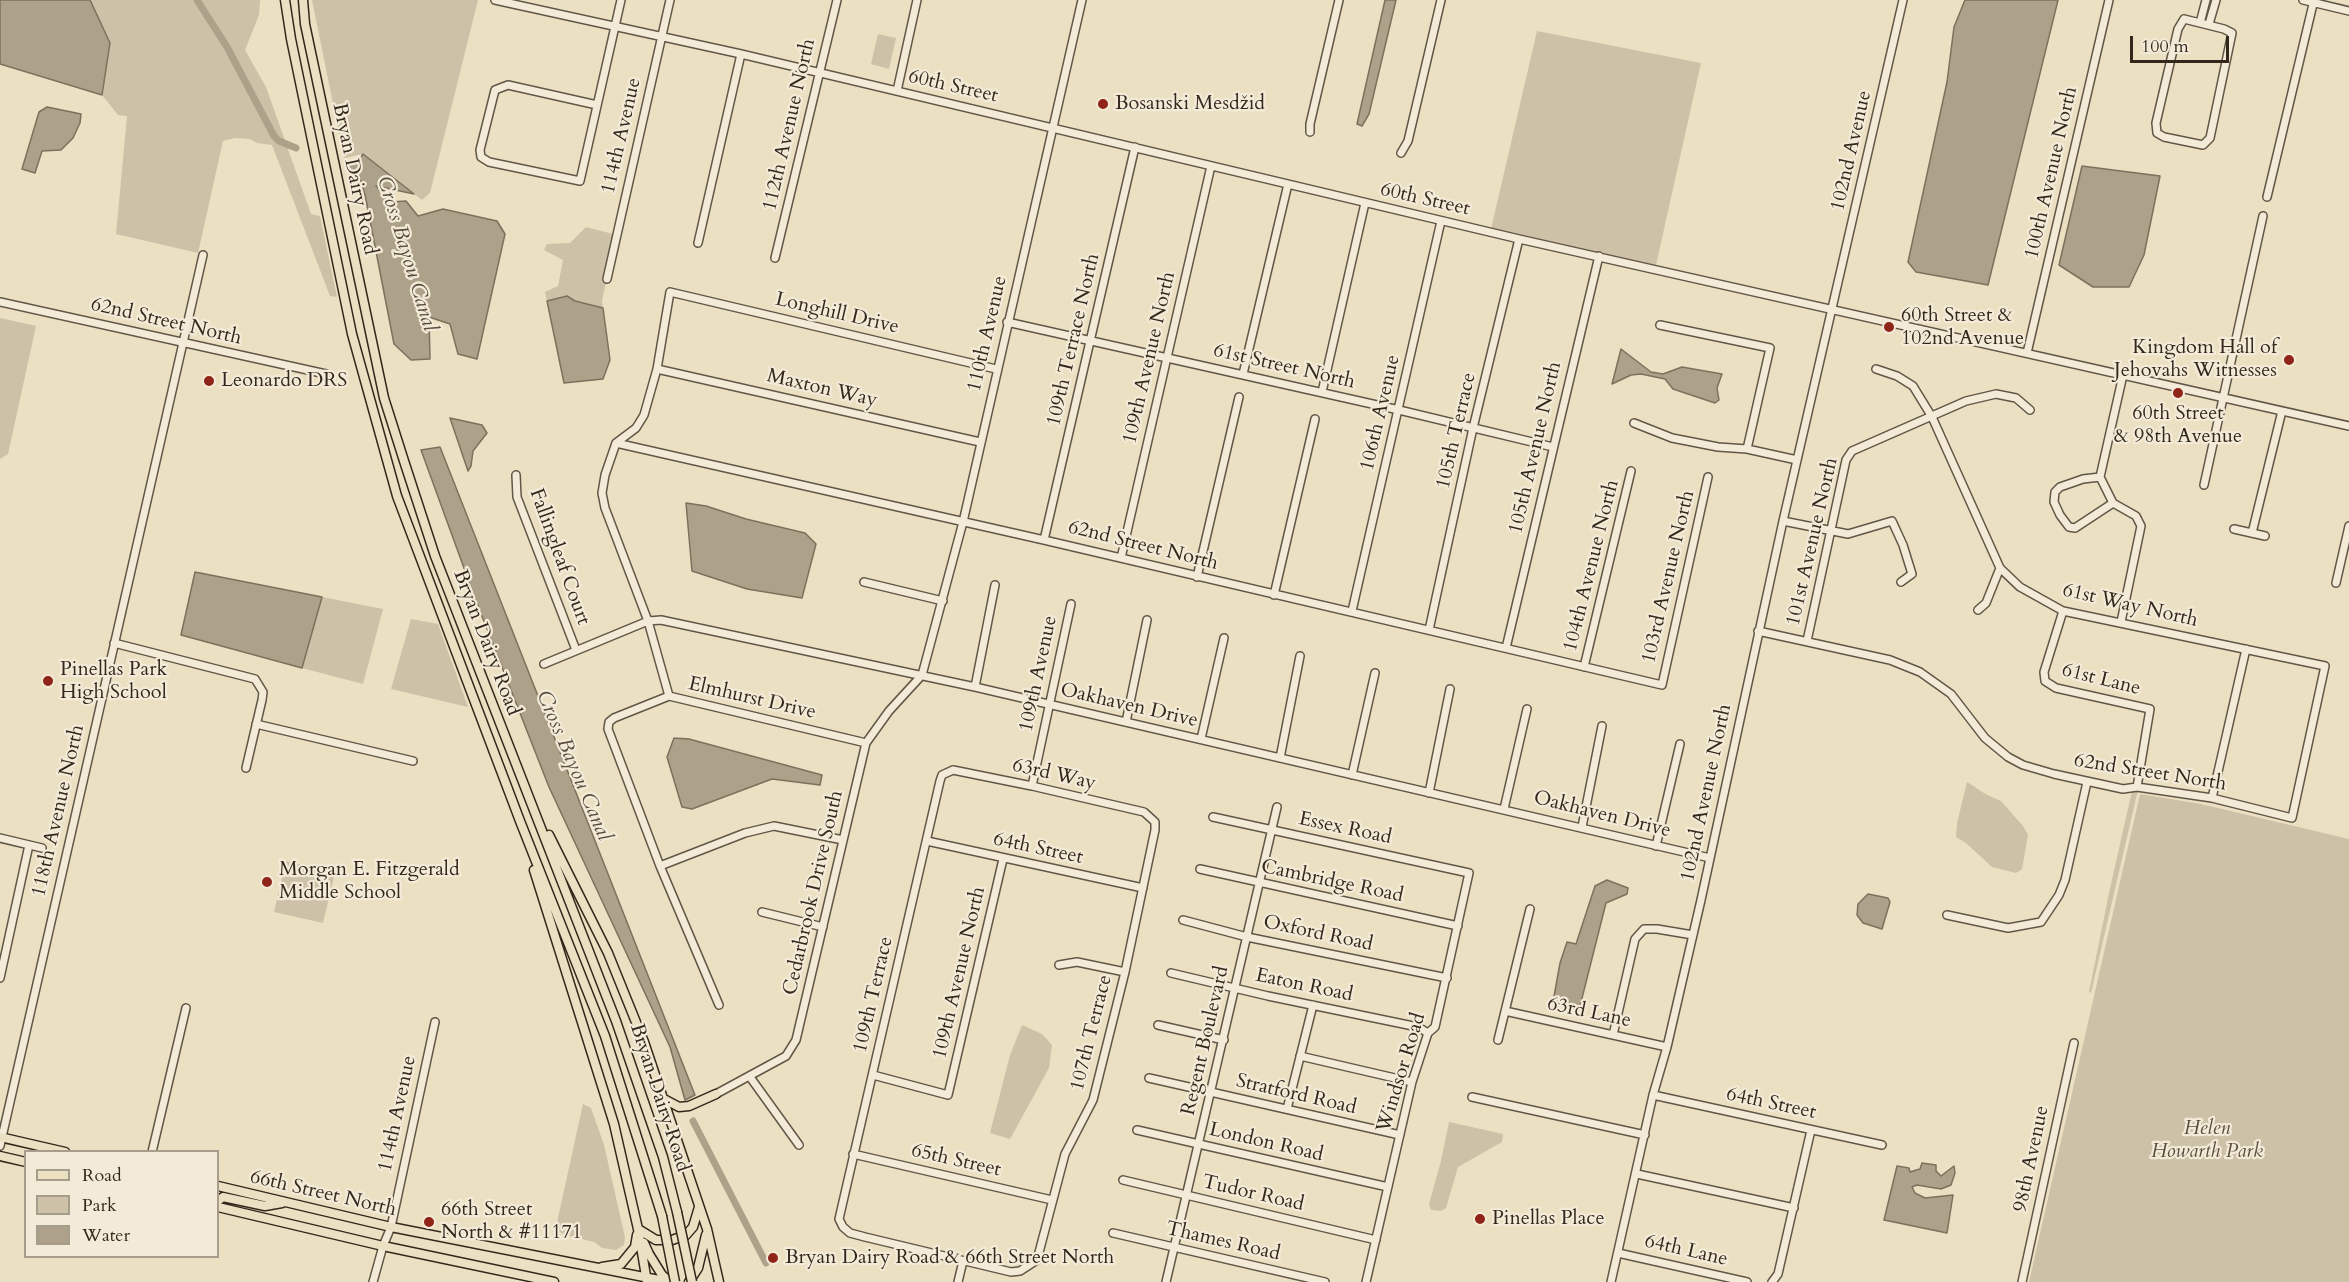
<!DOCTYPE html>
<meta charset="utf-8">
<style>
body{margin:0}
#map{position:relative;width:2349px;height:1282px;overflow:hidden;background:#ece0c3;font-family:Cardo,serif}
canvas{display:block}
.legend{position:absolute;left:24px;top:1150px;width:195px;height:108px;box-sizing:border-box;background:#f3ebd8;border:2px solid #a79d8d;margin:0;padding:8px 10px;list-style:none;font-size:18px;color:#34281c}
.legend li{display:flex;align-items:center;gap:12px;height:30px}
.legend b{width:30px;border:2px solid #a79d8d}
.scale{position:absolute;left:2130px;top:36px;width:99px;height:27px;box-sizing:border-box;border:3px solid #34281c;border-top:0;padding-left:8px;font-size:18px;line-height:21px;white-space:nowrap;color:#34281c;-webkit-text-stroke:4px #f3ebd8;paint-order:stroke}
</style>
<div id="map">
<canvas width="2349" height="1282"></canvas>
<ul class="legend">
<li><b style="height:8px;background:#ece0c3"></b>Road</li>
<li><b style="height:16px;background:#cdc1a7"></b>Park</li>
<li><b style="height:16px;background:#ada18a"></b>Water</li>
</ul>
<div class="scale">100 m</div>
</div>
<script>
const ctx = document.querySelector('canvas').getContext('2d');
ctx.lineJoin = 'round';
function fill(path, color) {
  ctx.fillStyle = color;
  ctx.fill(path, 'evenodd');
}
function toPath(rows) {
  const path = new Path2D();
  for (const r of rows) {
    path.moveTo(r[0], r[1]);
    for (let i = 2; i < r.length; i += 2) path.lineTo(r[i], r[i + 1]);
  }
  return path;
}
function trace(path, color, width, dash) {
  ctx.strokeStyle = color;
  ctx.lineWidth = width;
  ctx.lineCap = dash ? 'butt' : 'round';
  ctx.setLineDash(dash || []);
  ctx.stroke(path);
}
function label(font, color, halo, rows, align = 'center') {
  ctx.font = font + ' Cardo,serif';
  ctx.lineWidth = 4.5;
  ctx.setLineDash([]);
  ctx.textBaseline = 'middle';
  ctx.strokeStyle = halo;
  ctx.fillStyle = color;
  for (const [text, x, y, turn = 0] of rows) {
    ctx.save();
    ctx.translate(x, y);
    ctx.rotate((+turn || 0) * Math.PI / 180);
    ctx.textAlign = isNaN(turn) ? turn : align;
    if (halo) ctx.strokeText(text, 0, 0);
    ctx.fillText(text, 0, 0);
    ctx.restore();
  }
}
fill(toPath([
 [90,0,260,0,259,15,245,50,266,87,311,214,320,216,337,297,330,296,272,145,257,143,250,139,235,138,223,141,198,253,116,234,127,116,118,115,102,95,110,43],
 [312,0,478,0,430,193,422,200,363,154,344,158],
 [1537,31,1701,63,1656,265,1491,229],
 [878,34,896,38,889,69,871,64],
 [586,227,613,234,603,281,606,282,602,301,603,308,575,301,567,296,547,301,545,292,558,286,563,260,544,250,547,244,570,243],
 [0,318,36,326,8,454,0,459],
 [322,597,383,609,363,684,302,668],
 [411,619,438,624,468,707,391,689],
 [1967,782,1987,795,2001,801,2023,826,2028,835,2022,869,2016,873,1992,867,1966,843,1956,837,1957,823],
 [2132,791,2137,791,2211,801,2274,817,2201,801,2140,791,2137,794,2091,993,2089,992,2109,893],
 [2140,794,2201,804,2349,839,2349,1282,2029,1282],
 [286,861,335,873,323,923,274,912],
 [1022,1025,1042,1034,1052,1045,1049,1068,1010,1139,990,1133,1010,1055],
 [583,1104,591,1108,604,1145,625,1237,624,1245,616,1250,602,1248,594,1242,565,1235,558,1231,556,1227],
 [1449,1122,1503,1134,1502,1142,1458,1167,1446,1208,1441,1211,1431,1210,1429,1204,1441,1161]
]), '#cdc1a7');
const water = toPath([
 [0,0,90,0,110,43,102,95,0,64,0,0],
 [1385,0,1396,0,1369,114,1362,126,1357,124,1385,0],
 [1965,0,2058,0,1988,285,1916,272,1908,262,1947,82,1954,27,1965,0],
 [47,107,81,114,80,123,73,138,61,150,42,151,35,173,22,169,39,112,47,107],
 [363,154,414,194,376,186,390,202,406,201,418,216,443,209,497,221,505,234,477,359,458,354,450,324,429,317,430,359,411,360,394,344,365,195,356,164,363,154],
 [2082,166,2160,176,2144,255,2129,287,2093,287,2059,265,2082,166],
 [567,296,575,301,603,308,610,360,603,379,564,383,547,301,567,296],
 [1621,349,1651,372,1663,374,1682,367,1722,374,1717,388,1719,400,1715,403,1673,389,1665,379,1641,374,1631,375,1612,384,1621,349],
 [450,418,482,425,487,433,473,451,471,466,468,471,450,418],
 [440,447,695,1095,685,1100,670,1047,549,787,476,601,421,450,440,447],
 [686,503,706,506,746,519,805,533,816,544,802,598,747,589,692,571,686,503],
 [195,572,322,597,302,668,181,635,195,572],
 [674,738,689,739,822,775,820,785,772,779,692,809,682,807,667,757,674,738],
 [1607,880,1628,888,1627,894,1606,903,1579,1010,1553,1002,1560,963,1567,942,1576,944,1595,886,1607,880],
 [1868,894,1888,898,1890,902,1882,929,1863,923,1857,915,1858,904,1868,894],
 [1922,1163,1936,1165,1936,1171,1941,1176,1954,1166,1955,1173,1951,1185,1941,1189,1917,1185,1912,1187,1915,1193,1925,1198,1953,1195,1947,1233,1884,1220,1897,1166,1909,1168,1910,1172,1920,1169,1922,1163]
]);
fill(water, '#ada18a');
trace(water, '#7d715e', 1.5);
trace(toPath([
 [197,0,227,47,274,136,279,141,296,148],
 [352,165,364,174],
 [693,1121,766,1263]
]), '#ada18a', 7);
const minor = toPath([
 [495,0,741,54,1519,239,2349,426],
 [2303,0,2349,11],
 [2184,19,2224,29,2232,33,2210,138,2203,145,2164,137,2157,133,2156,123,2178,29,2184,19],
 [2200,23,2206,0],
 [2209,24,2216,0],
 [897,91,917,0],
 [597,105,508,85,495,90,480,150,481,157,489,162,580,181,621,0],
 [1310,132,1310,124,1339,0],
 [1401,153,1408,141,1441,0],
 [2267,197,2314,0],
 [698,243,741,54],
 [775,258,837,0],
 [607,279,670,0],
 [0,302,326,374],
 [1007,322,1399,410,1553,447],
 [1660,325,1770,348,1747,449],
 [2027,353,2109,0],
 [657,369,980,442],
 [1243,374,1288,184],
 [1322,392,1365,203],
 [1634,423,1672,438,1718,447,1747,449,1797,460],
 [616,443,1044,540,1662,685,1708,477],
 [516,475,517,497,576,650],
 [2100,477,2083,479,2060,487,2055,492,2054,502,2060,515,2069,527,2075,528,2113,503],
 [2204,485,2263,216],
 [1783,521,1848,534,1892,521,1903,545,1912,574,1901,582],
 [2234,529,2265,536],
 [2252,533,2282,411],
 [1044,540,1135,147],
 [1121,558,1211,166],
 [1197,577,1239,397],
 [864,582,943,601],
 [2336,583,2349,526],
 [1274,595,1315,419],
 [1978,610,1986,603,2000,568],
 [1352,611,1441,221],
 [2063,611,2044,672,2045,681,2056,688,2150,709,2137,787],
 [2121,622,2141,526,2136,516,2113,503,2100,477,2123,375],
 [1429,630,1473,428,1519,239],
 [1758,631,1890,660,1920,672,1951,694,1985,738,2008,757,2023,765,2054,774,2123,789,2137,787,2212,798,2292,818,2325,666,2063,611,2020,587,2000,568,1932,417,1913,386,1897,376,1876,369],
 [1807,641,1846,460,1852,451,1966,401,1996,394,2016,398,2030,410],
 [114,643,255,679,263,692,262,700,246,768],
 [1506,648,1599,256],
 [544,664,648,621,661,620,975,687,1710,858],
 [1584,667,1631,471],
 [975,687,995,585],
 [669,696,648,621,605,508,602,493,605,475,616,443,636,428,644,415,657,369,670,292,996,369],
 [1126,722,1147,620],
 [256,724,413,761],
 [1201,739,1224,638],
 [1280,758,1300,656],
 [953,770,1032,786,1144,812,1155,822,1155,830,1125,972,1093,1100,1065,1154,1037,1260,1020,1271,1011,1272,865,1237,850,1233,843,1227,839,1219,940,781,942,775,953,770],
 [1352,775,1375,673],
 [1032,786,1071,604],
 [1429,793,1450,689],
 [2212,798,2246,649],
 [1504,809,1527,709],
 [1213,817,1469,873,1435,1027,1428,1033,1412,1082,1366,1282],
 [1582,827,1602,726],
 [0,838,42,848],
 [927,841,1143,888],
 [1656,846,1680,744],
 [660,866,745,833,774,826,843,840],
 [1200,869,1458,926],
 [762,912,823,927],
 [1947,915,2008,928,2041,922,2059,895,2065,880,2087,782],
 [1183,920,1247,937,1447,978],
 [1059,965,1077,962,1125,972],
 [1171,973,1268,996,1418,1027,1428,1033],
 [0,978,29,845],
 [719,1005,660,866,608,729,609,722,614,718,669,696,866,743],
 [1505,1011,1667,1047],
 [1158,1025,1224,1040],
 [1613,1035,1635,939,1644,929,1657,929,1693,935],
 [1498,1040,1530,909],
 [1300,1056,1412,1082],
 [873,1075,948,1095,1003,859],
 [750,1077,799,1145],
 [1149,1078,1400,1135],
 [716,1094,786,1056,796,1040,866,743,889,711,922,675,963,522,1082,0],
 [1653,1095,1882,1145],
 [1472,1097,1645,1135],
 [1287,1109,1313,1005],
 [1137,1130,1388,1187],
 [0,1146,203,255],
 [152,1152,186,1008],
 [853,1154,1052,1200],
 [1637,1174,1794,1208],
 [1123,1180,1376,1240],
 [1113,1233,1325,1282],
 [1618,1253,1747,1282],
 [373,1282,383,1246,391,1227,435,1022],
 [958,1282,963,1261],
 [1166,1282,1277,807],
 [1611,1282,1653,1095,1667,1047,1701,900,1783,521,1903,0],
 [1772,1282,1778,1274,1811,1130],
 [2022,1282,2074,1043]
]);
const major = toPath([
 [285,0,291,39,352,334,397,496,520,821,605,1036,662,1216],
 [303,0,305,24,369,327,384,398,404,461,435,556,616,1021,663,1157,677,1212],
 [549,835,608,953,644,1042,707,1229,719,1282],
 [534,870,614,1124,638,1229,647,1282],
 [664,1099,679,1107,689,1106,716,1094],
 [0,1137,65,1152],
 [0,1156,26,1162],
 [218,1186,391,1227,669,1282],
 [218,1201,223,1197,265,1206,282,1203],
 [218,1207,383,1246,554,1282],
 [638,1229,656,1240,672,1240,686,1235,693,1227,699,1207],
 [644,1243,649,1254,662,1275,670,1282],
 [602,1267,621,1264,635,1247,637,1235],
 [689,1282,698,1268,706,1235]
]);
trace(minor, '#625646', 10);
trace(major, '#34281c', 11);
trace(minor, '#f3ebd8', 7);
trace(major, '#ece0c3', 8);
const majorBridge = toPath([
 [677,1212,692,1282],
 [662,1216,675,1282]
]);
trace(majorBridge, '#34281c', 11, []);
trace(majorBridge, '#ece0c3', 8);
for (const [x, y, r, color] of [
 [1103,104,6,"#8f2418"],
 [1889,327,6,"#8f2418"],
 [2289,360,6,"#8f2418"],
 [209,381,6,"#8f2418"],
 [2178,393,6,"#8f2418"],
 [48,681,6,"#8f2418"],
 [267,882,6,"#8f2418"],
 [1480,1219,6,"#8f2418"],
 [429,1222,6,"#8f2418"],
 [773,1258,6,"#8f2418"]
]) {
  const dot = new Path2D();
  dot.arc(x, y, r, 0, 2 * Math.PI);
  ctx.fillStyle = color;
  ctx.fill(dot);
  trace(dot, '#f3ebd8', 2);
}
label('20px', '#34281c', '#f3ebd8', [
 ["60th Street",953,87,13],
 ["112th Avenue North",790,125,-77],
 ["114th Avenue",622,136,-77],
 ["102nd Avenue",1852,151,-77],
 ["100th Avenue North",2052,173,-77],
 ["Bryan Dairy Road",354,179,78],
 ["60th Street",1425,200,13],
 ["Longhill Drive",837,314,13],
 ["62nd Street North",166,322,13],
 ["110th Avenue",988,334,-77],
 ["109th Terrace North",1074,340,-77],
 ["109th Avenue North",1150,358,-77],
 ["61st Street North",1284,367,13],
 ["Maxton Way",822,389,13],
 ["106th Avenue",1381,413,-77],
 ["105th Terrace",1457,431,-77],
 ["105th Avenue North",1536,448,-77],
 ["101st Avenue North",1813,542,-77],
 ["62nd Street North",1143,546,14],
 ["Fallingleaf Court",559,557,70],
 ["104th Avenue North",1592,566,-76],
 ["103rd Avenue North",1669,577,-77],
 ["61st Way North",2130,606,13],
 ["Bryan Dairy Road",486,643,69],
 ["109th Avenue",1039,674,-78],
 ["61st Lane",2101,680,14],
 ["Elmhurst Drive",752,699,13],
 ["Oakhaven Drive",1129,706,13],
 ["62nd Street North",2150,773,9],
 ["63rd Way",1054,775,13],
 ["102nd Avenue North",1707,793,-78],
 ["118th Avenue North",59,811,-77],
 ["Oakhaven Drive",1602,815,14],
 ["Essex Road",1345,829,12],
 ["64th Street",1038,849,12],
 ["Cambridge Road",1332,882,12],
 ["Cedarbrook Drive South",814,893,-77],
 ["Oxford Road",1318,934,12],
 ["109th Avenue North",960,973,-77],
 ["Eaton Road",1304,986,12],
 ["109th Terrace",874,995,-77],
 ["63rd Lane",1589,1013,12],
 ["107th Terrace",1092,1033,-76],
 ["Regent Boulevard",1206,1041,-77],
 ["Windsor Road",1402,1073,-73],
 ["Stratford Road",1296,1095,13],
 ["Bryan Dairy Road",659,1098,72],
 ["64th Street",1771,1104,12],
 ["114th Avenue",398,1114,-78],
 ["London Road",1266,1143,13],
 ["98th Avenue",2032,1159,-78],
 ["65th Street",956,1161,13],
 ["66th Street North",323,1194,13],
 ["Tudor Road",1253,1194,13],
 ["Thames Road",1223,1242,13],
 ["64th Lane",1686,1251,13]
]);
label('20px', '#34281c', '#f3ebd8', [
 ["Bosanski Mesdžid",1115,104],
 ["60th Street &",1901,316],
 ["102nd Avenue",1901,339],
 ["Kingdom Hall of",2277,348,"right"],
 ["Jehovahs Witnesses",2277,371,"right"],
 ["Leonardo DRS",221,381],
 ["60th Street",2178,414,"center"],
 ["& 98th Avenue",2178,437,"center"],
 ["Pinellas Park",60,670],
 ["High School",60,693],
 ["Morgan E. Fitzgerald",279,870],
 ["Middle School",279,893],
 ["66th Street",441,1210],
 ["North & #11171",441,1233],
 ["Pinellas Place",1492,1219],
 ["Bryan Dairy Road & 66th Street North",785,1258]
], 'left');
label('italic 20px', '#5a4e3f', '#f3ebd8', [
 ["Helen",2207,1129],
 ["Howarth Park",2207,1152]
]);
label('italic 21px', '#584c3d', '#f3ebd8', [
 ["Cross Bayou Canal",406,254,73],
 ["Cross Bayou Canal",573,766,67]
]);
</script>
